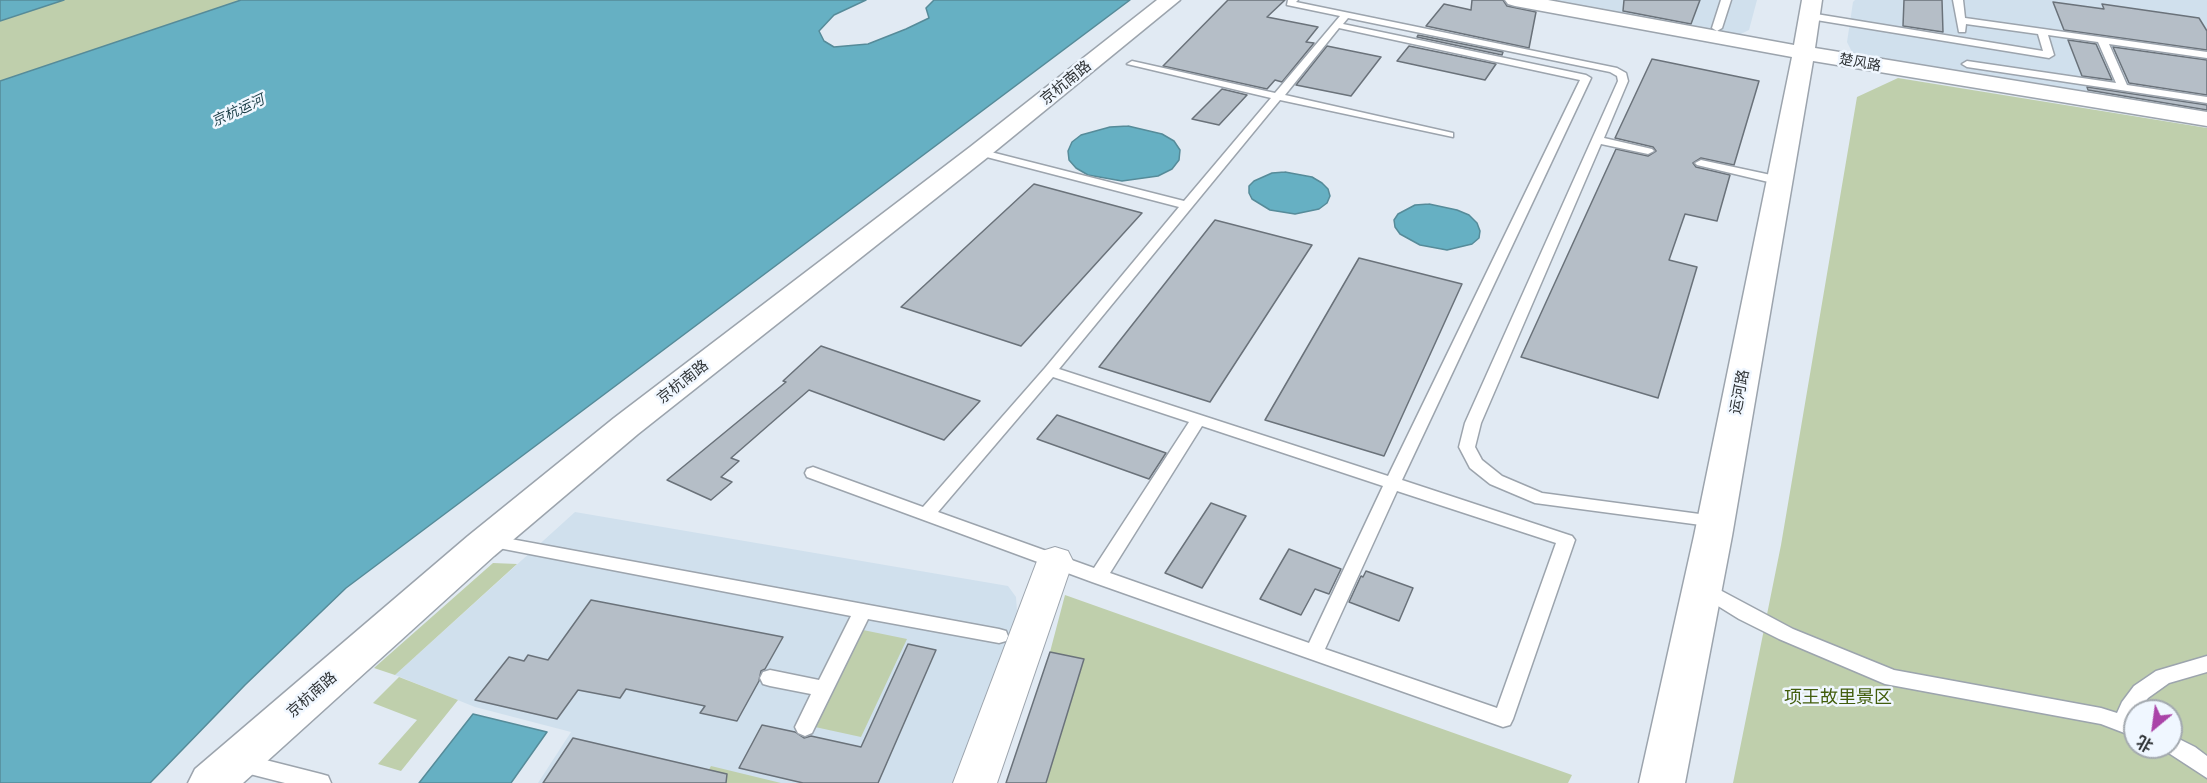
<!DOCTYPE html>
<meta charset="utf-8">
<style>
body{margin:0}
#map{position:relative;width:2207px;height:783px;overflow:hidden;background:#e1eaf3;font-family:Figtree,"Noto Sans SC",sans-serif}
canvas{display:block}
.north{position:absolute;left:2123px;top:699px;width:60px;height:60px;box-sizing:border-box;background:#f0f7ff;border:2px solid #a3a9af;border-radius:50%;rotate:209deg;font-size:16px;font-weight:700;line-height:24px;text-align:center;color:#303437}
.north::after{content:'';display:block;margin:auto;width:21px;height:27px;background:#aa44a8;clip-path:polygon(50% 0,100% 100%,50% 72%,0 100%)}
</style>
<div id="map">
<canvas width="2207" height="783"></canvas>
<div class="north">北</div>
</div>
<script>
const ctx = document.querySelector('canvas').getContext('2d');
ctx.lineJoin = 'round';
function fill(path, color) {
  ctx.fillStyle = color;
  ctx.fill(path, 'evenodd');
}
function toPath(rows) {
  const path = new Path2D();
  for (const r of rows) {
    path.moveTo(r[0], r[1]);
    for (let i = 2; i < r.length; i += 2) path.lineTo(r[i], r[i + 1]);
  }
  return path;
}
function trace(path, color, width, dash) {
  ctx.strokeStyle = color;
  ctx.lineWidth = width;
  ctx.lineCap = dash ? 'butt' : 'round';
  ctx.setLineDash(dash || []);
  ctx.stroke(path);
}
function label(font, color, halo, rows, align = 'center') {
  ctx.font = font + ' Figtree,"Noto Sans SC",sans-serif';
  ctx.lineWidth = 5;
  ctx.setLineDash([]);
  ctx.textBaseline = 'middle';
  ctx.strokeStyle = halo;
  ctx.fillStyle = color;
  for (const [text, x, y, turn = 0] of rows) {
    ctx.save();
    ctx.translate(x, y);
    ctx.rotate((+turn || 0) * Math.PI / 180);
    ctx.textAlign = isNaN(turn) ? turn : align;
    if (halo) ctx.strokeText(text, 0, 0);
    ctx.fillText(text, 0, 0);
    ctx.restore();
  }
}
fill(toPath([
 [1536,0,1757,0,1749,30,1741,34,1732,34],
 [1855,0,2207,0,2207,111,1863,57,1853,54,1847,42,1853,2],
 [575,512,1008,586,1016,597,1017,611,1015,628,954,783,538,783,571,732,475,707,395,675]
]), '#d0e0ed');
fill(toPath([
 [0,0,243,0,0,83],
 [1898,78,2207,128,2207,783,1733,783,1781,545,1857,97],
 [2135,711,2171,711,2171,747,2135,747],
 [493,563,517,564,395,675,374,668],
 [1065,595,1572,775,1568,783,1046,783,1084,659,1050,652],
 [863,630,907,639,861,737,815,727],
 [399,677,458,700,401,771,378,764,417,720,373,703],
 [711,766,781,783,701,783]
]), '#bfcfac');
const water = toPath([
 [0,0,64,0,0,21,0,0],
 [241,0,866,0,834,15,819,31,824,41,834,47,868,44,906,29,929,18,926,8,934,0,1130,0,346,588,245,685,150,783,0,783,0,81,241,0],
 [1128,126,1162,134,1174,141,1180,150,1179,160,1172,169,1158,176,1122,181,1088,175,1076,168,1069,160,1068,151,1072,142,1081,135,1110,127,1128,126],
 [1285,172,1312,177,1322,183,1328,189,1330,196,1327,203,1319,209,1295,214,1270,210,1252,199,1249,193,1249,186,1254,181,1272,173,1285,172],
 [1429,204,1457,210,1469,215,1477,223,1480,231,1479,238,1472,244,1447,250,1420,245,1400,234,1395,227,1394,220,1398,214,1415,205,1429,204],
 [473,714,547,732,511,783,419,783,473,714]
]);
fill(water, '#66b0c3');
trace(water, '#568b99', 1.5);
const building = toPath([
 [1228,0,1285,0,1267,17,1318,27,1306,42,1314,43,1282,82,1275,80,1267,89,1163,66,1228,0],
 [1472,0,1503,0,1507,6,1536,12,1529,48,1426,26,1444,4,1471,10,1472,0],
 [1624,0,1700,0,1691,24,1623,11,1624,0],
 [1904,0,1942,0,1943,32,1903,26,1904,0],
 [2053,2,2104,9,2102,4,2199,18,2207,31,2207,50,2064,30,2053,2],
 [1418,35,1503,52,1502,55,1417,37,1418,35],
 [2068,40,2096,44,2112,80,2082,76,2068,40],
 [1327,46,1381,57,1351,96,1296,85,1327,46],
 [1409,46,1496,64,1485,80,1397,61,1409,46],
 [2113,47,2207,60,2207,95,2129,83,2113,47],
 [1652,59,1759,81,1734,165,1701,158,1693,163,1696,167,1730,175,1717,221,1685,214,1669,260,1697,267,1658,398,1521,357,1616,149,1648,156,1656,151,1653,147,1615,138,1652,59],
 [2087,87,2207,105,2207,110,2088,90,2087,87],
 [1222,89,1247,95,1219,125,1192,119,1222,89],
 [1034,184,1142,213,1021,346,901,307,1034,184],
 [1215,220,1312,245,1210,402,1099,367,1215,220],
 [1359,258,1462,284,1384,456,1265,420,1359,258],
 [821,346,980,401,944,440,809,390,731,458,739,461,721,477,732,482,711,500,667,480,786,382,783,381,821,346],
 [1057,415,1166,453,1149,479,1037,439,1057,415],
 [1211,503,1246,516,1202,588,1165,573,1211,503],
 [1289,549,1341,569,1329,594,1315,589,1301,615,1260,599,1289,549],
 [1366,571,1413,588,1399,621,1349,602,1361,576,1363,577,1366,571],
 [591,600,783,637,765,669,761,671,759,681,737,721,700,713,705,706,626,689,620,698,578,690,557,719,475,700,509,657,524,661,528,655,548,660,591,600],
 [908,644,936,650,878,783,803,783,739,768,762,725,795,732,804,738,811,736,861,747,908,644],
 [1050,652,1084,659,1046,783,1006,783,1050,652],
 [573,738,727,774,726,783,543,783,573,738]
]);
fill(building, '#b5bec7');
trace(building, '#6a727a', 1.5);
const service = toPath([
 [1288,0,1298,0,1296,2,1617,68,1626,73,1628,81,1604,138,1652,149,1654,151,1648,154,1601,144,1481,423,1475,447,1482,460,1502,476,1542,493,1722,517,1724,521,1722,525,1716,527,1535,503,1490,484,1470,468,1459,447,1465,423,1618,81,1617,76,1610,72,1348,18,1343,24,1586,75,1591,78,1402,480,1572,536,1575,540,1513,719,1510,725,1503,727,1092,582,807,477,805,473,807,469,813,467,923,507,1045,368,1179,207,975,154,975,150,979,149,1184,201,1271,98,1127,64,1132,61,1275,93,1340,16,1287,5,1288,0],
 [1339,28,1580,80,1388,476,1059,369,1280,100,1453,137,1453,133,1285,95,1339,28],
 [1053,377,1189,422,1094,568,938,512,1053,377],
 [1202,426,1383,486,1309,643,1110,573,1202,426],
 [1397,491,1556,543,1497,708,1325,649,1397,491],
 [1721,0,1731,0,1722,28,1717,31,1712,28,1721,0],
 [1953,0,1963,0,1965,18,2207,52,2207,58,2109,44,2127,85,2207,97,2207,103,1967,67,1962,64,1967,61,2116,83,2098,42,2048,35,2054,55,2049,58,1810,19,1805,16,1810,13,2043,51,2038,34,1966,24,1965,32,1959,32,1953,0],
 [1701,160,1785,178,1787,181,1781,185,1697,165,1695,163,1701,160],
 [489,535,999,629,1006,631,1008,636,1006,641,999,643,868,619,812,733,805,736,798,733,795,727,811,694,770,686,763,684,760,678,763,672,770,670,819,680,851,616,483,545,480,541,483,537,489,535],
 [1703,581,1793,629,1894,670,2101,708,2117,713,2122,702,2134,686,2156,671,2207,656,2207,672,2169,683,2148,698,2138,711,2135,711,2135,737,2101,724,1885,684,1779,639,1739,619,1697,593,1694,588,1697,583,1703,581],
 [2171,735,2195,747,2207,756,2207,778,2164,750,2162,747,2171,747,2171,735],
 [242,754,321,774,328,776,331,783,285,783,242,772,235,769,232,763,235,757,242,754]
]);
const minor = toPath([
 [1055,547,1068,551,1073,561,997,783,953,783,1037,561,1042,551,1055,547]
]);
const tertiary = toPath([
 [1157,0,1180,0,988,157,638,434,494,556,243,783,188,783,195,769,468,536,614,418,970,147,1157,0],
 [1505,0,1548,0,1794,45,1802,0,1822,0,1815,48,2207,112,2207,126,1813,61,1732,536,1685,783,1639,783,1694,536,1792,57,1515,6,1508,4,1505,0]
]);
trace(service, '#9ca4ad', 3);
trace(minor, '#9ca4ad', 2);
trace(tertiary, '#9ca4ad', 3);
fill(service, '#fff');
fill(minor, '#fff');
fill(tertiary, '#fff');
label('14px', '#303437', '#f0f7ff', [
 ["楚风路",1860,63,10]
]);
label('italic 14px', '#1c3f48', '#f0f7ff', [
 ["京杭运河",238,111,-25]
]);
label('15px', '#303437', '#f0f7ff', [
 ["京杭南路",1066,83,-39],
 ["京杭南路",683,382,-38],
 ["运河路",1740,392,-79],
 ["京杭南路",312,695,-41]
]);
label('18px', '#425e0d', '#f0f7ff', [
 ["项王故里景区",1838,698]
]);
</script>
